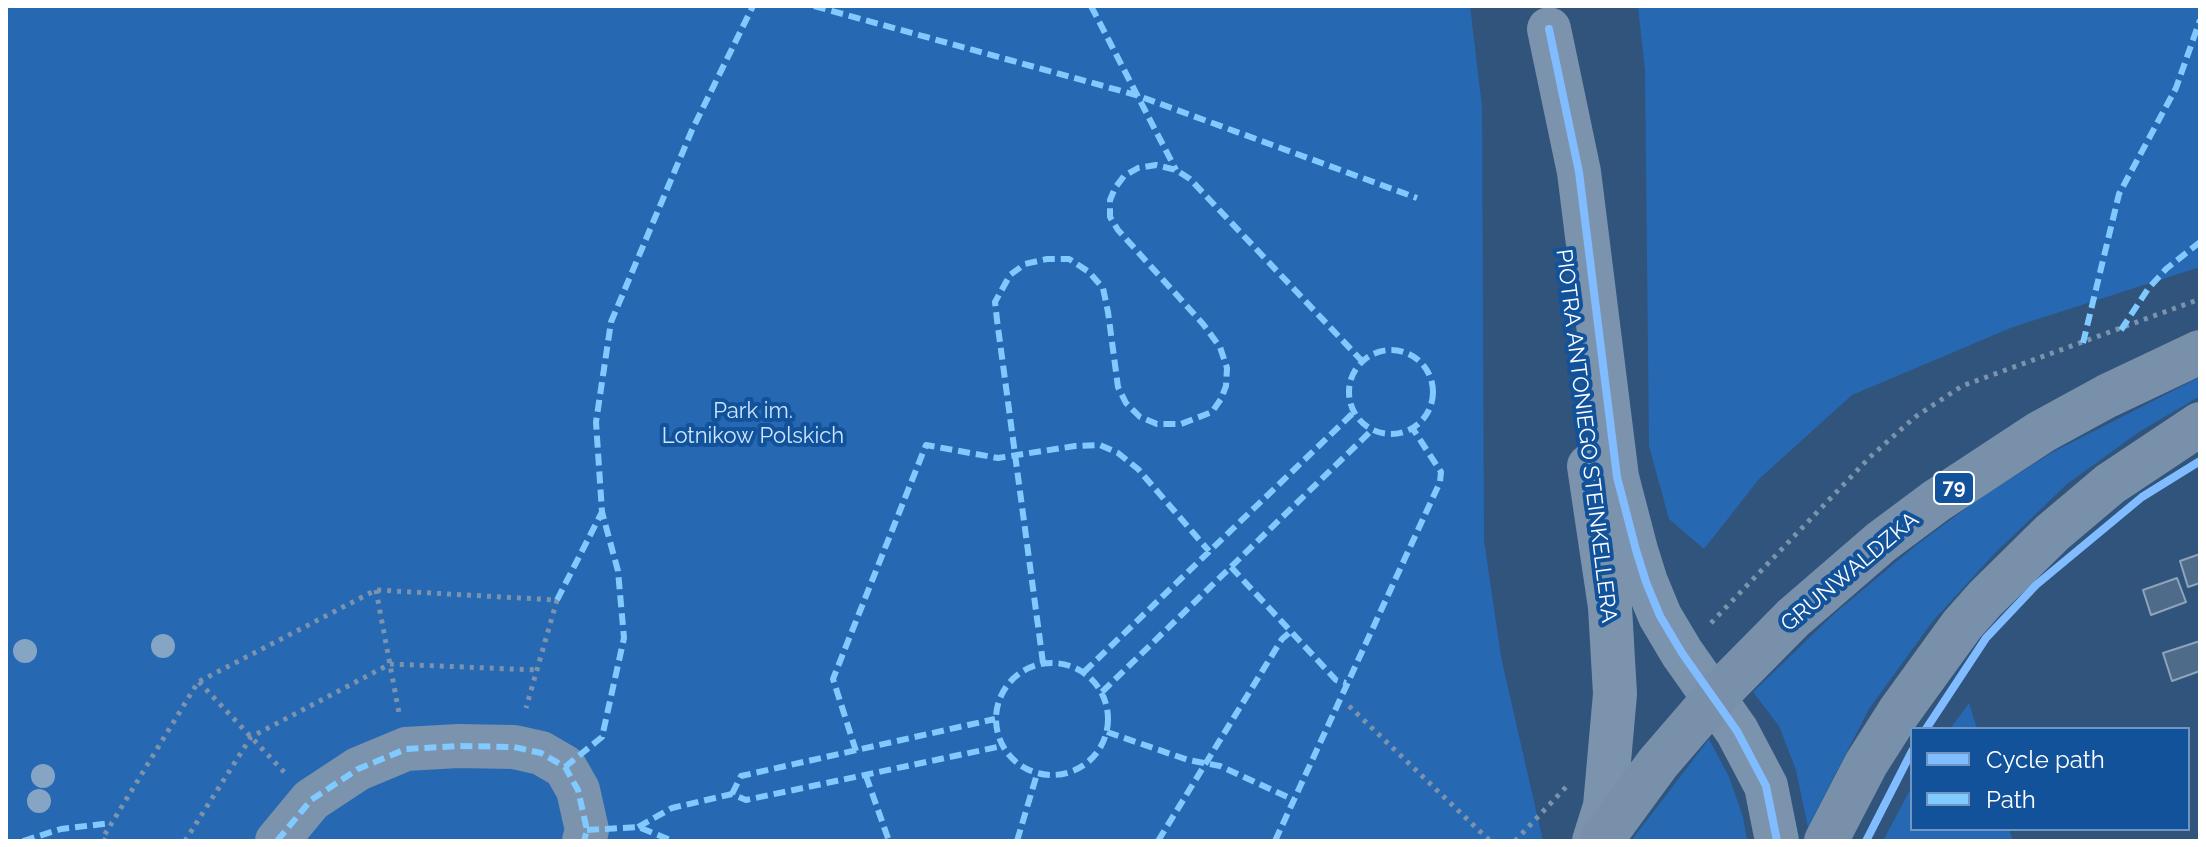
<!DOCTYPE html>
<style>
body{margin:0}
#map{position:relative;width:2206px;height:847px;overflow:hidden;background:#30547c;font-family:Raleway,sans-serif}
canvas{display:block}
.frame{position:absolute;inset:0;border:8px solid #fff;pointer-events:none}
.legend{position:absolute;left:1910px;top:727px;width:280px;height:104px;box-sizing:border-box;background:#11529b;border:2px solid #7097c3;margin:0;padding:10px 14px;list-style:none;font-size:24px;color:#fff}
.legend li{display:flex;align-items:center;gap:16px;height:40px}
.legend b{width:40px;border:2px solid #7097c3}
</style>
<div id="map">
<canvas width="2206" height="847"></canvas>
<div class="frame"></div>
<ul class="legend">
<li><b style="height:10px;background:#80bcff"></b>Cycle path</li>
<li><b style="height:10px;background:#80caff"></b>Path</li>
</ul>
</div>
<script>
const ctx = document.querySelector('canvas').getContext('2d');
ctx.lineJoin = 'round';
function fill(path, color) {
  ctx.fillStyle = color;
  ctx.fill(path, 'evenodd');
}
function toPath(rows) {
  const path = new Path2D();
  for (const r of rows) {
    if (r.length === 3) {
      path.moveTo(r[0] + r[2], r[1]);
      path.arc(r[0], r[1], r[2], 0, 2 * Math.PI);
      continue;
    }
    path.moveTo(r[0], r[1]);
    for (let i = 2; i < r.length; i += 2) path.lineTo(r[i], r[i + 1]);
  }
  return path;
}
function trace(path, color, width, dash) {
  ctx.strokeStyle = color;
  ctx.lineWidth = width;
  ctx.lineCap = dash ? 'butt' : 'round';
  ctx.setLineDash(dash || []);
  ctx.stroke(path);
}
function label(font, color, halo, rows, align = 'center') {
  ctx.font = font + ' Raleway,sans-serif';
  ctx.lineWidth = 8;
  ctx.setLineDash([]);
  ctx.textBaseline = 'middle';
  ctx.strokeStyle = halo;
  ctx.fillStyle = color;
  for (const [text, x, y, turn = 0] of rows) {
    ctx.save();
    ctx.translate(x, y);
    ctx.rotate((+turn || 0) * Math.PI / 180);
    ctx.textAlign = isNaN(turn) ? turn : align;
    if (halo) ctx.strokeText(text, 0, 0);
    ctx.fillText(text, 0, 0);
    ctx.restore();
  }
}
fill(toPath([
 [6,6,1470,6,1482,107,1484,540,1501,657,1543,841,6,841],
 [1638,6,2200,6,2200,267,2013,327,1852,395,1759,479,1704,549,1669,519,1649,446,1645,70],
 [2200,377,2200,396,2139,432,2067,484,1994,554,1932,622,1869,709,1808,827,1796,770,1779,726,1753,692,1834,614,1914,547,1977,500,2053,452],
 [1969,703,1977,729,1950,729],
 [1709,739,1729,777,1743,817,1747,841,1631,841],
 [1912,786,1912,829,2009,829,2013,841,1883,841]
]), '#2669b2');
const building = toPath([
 [2200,554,2200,583,2188,587,2180,561,2200,554],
 [2177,578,2186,602,2151,615,2143,590,2177,578],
 [2200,641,2200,671,2172,681,2163,653,2200,641]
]);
fill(building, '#4e6b8a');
trace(building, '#8fa4bb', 2);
trace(toPath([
 [376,590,399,713],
 [1711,623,1870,457,1915,417,1962,386,2200,299],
 [199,682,285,773],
 [1349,706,1490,841],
 [106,841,102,839,198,682,376,590,557,600,526,708],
 [185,841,251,737,390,664,537,670],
 [1515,841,1567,786]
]), '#7b93ad', 5, [4, 6]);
trace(toPath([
 [1549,29,1579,172,1617,477,1636,550,1646,582,1660,616,1682,653,1737,731,1766,786,1777,841],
 [1589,466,1610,607,1615,694,1605,806,1594,841],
 [277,841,311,800,358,769,406,749,458,746,514,747,541,753,565,767,578,790,587,830,584,841]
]), '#7b93ad', 44);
trace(toPath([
 [1601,841,1658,763,1714,698,1793,618,1881,542,1936,501,2041,432,2107,396,2200,352],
 [1826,841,1866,764,1899,712,1962,625,1985,599,2052,533,2110,484,2200,424]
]), '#7990ab', 44);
trace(toPath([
 [814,6,1136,95,1417,198],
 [1091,6,1176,170],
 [2121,330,2148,289,2166,269,2200,242],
 [2083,343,2119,194,2176,88,2200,20],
 [1391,392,42],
 [1231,567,1336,680,1346,683],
 [557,600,602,512],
 [1043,663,997,320,995,302,1010,275,1025,264,1047,259,1069,259,1089,272,1103,288,1108,312,1118,387,1126,403,1140,417,1157,424,1181,424,1212,412,1221,399,1226,386,1227,368,1220,347,1203,324,1118,230,1110,217,1110,200,1115,188,1124,176,1138,168,1156,165,1176,170,1190,179,1362,361],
 [1052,719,56],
 [1084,672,1353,413],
 [1102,692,1371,431],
 [1107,732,1188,760,1220,766,1294,800],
 [856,751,833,679,926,445,998,458,1075,446,1100,445,1118,453,1138,469,1209,551],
 [565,767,602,737,624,638,618,571,602,512,596,422,611,322,692,130,753,6],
 [866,776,889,841],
 [732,794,741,776,995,719],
 [638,827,672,808,732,794,746,800,1002,746],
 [587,830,638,827,673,841],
 [23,841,61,829,111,823],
 [277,841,311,800,358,769,406,749,458,746,514,747,541,753,565,767,578,790,587,830,584,841],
 [1017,841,1037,774],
 [1158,841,1282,639,1289,633],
 [1275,841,1440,482,1441,472,1413,429]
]), '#80caff', 6, [12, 6]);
trace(toPath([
 [1549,29,1579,172,1617,477,1636,550,1646,582,1660,616,1682,653,1737,731,1766,786,1777,841],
 [1926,729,1986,638,2036,585,2142,497,2200,461],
 [1866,841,1912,751]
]), '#80bcff', 8);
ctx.fillStyle = '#86a4c4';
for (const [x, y] of [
 [163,646],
 [25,651],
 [43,776],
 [39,801]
]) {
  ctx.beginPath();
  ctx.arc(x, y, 12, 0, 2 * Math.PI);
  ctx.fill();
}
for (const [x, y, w] of [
 [1954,488,40]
]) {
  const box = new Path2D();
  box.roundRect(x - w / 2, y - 16, w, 32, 6);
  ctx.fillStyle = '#11529b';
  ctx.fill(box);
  trace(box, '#fff', 2);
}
label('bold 20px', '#fff', null, [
 ["79",1954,488]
]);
label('22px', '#cde5fe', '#11529b', [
 ["Park im.",753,411],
 ["Lotnikow Polskich",753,436]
]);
label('22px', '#fff', '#11529b', [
 ["PIOTRA ANTONIEGO STEINKELLERA",1586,436,83],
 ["GRUNWALDZKA",1850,572,-40]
]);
</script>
